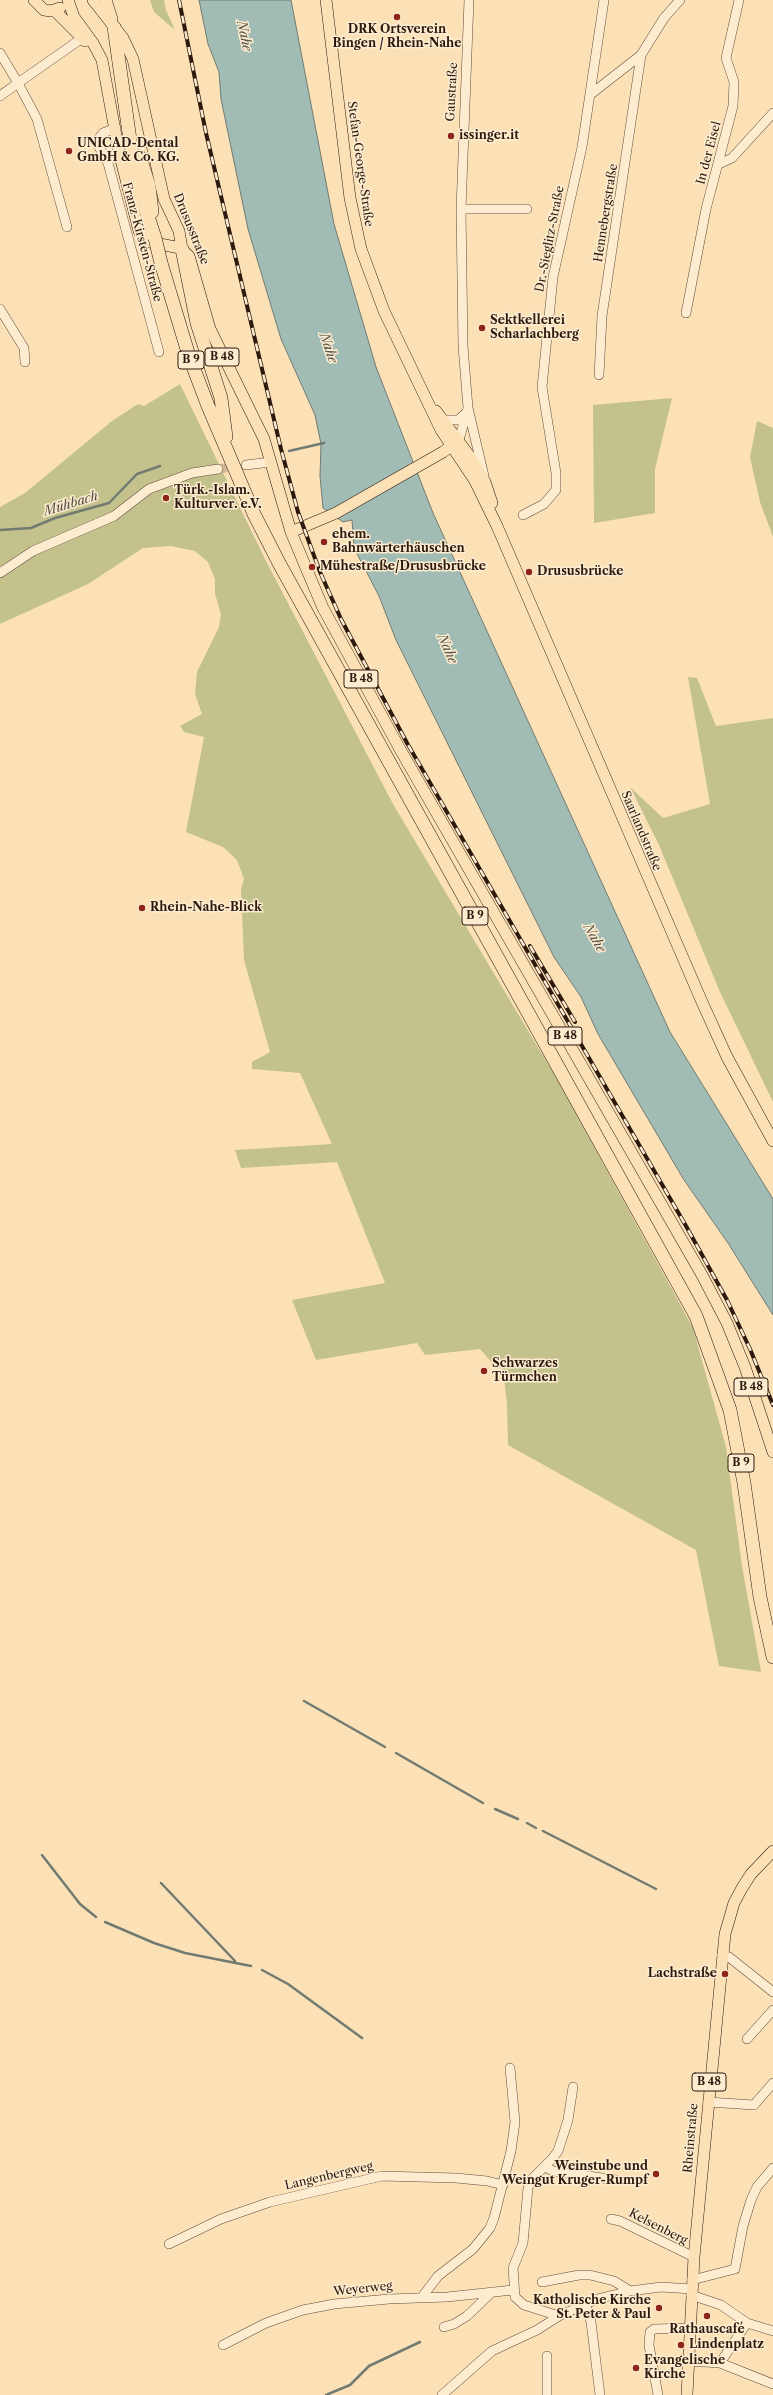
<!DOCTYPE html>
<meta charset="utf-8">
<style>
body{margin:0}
canvas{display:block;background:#fce1b7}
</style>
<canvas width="773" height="2395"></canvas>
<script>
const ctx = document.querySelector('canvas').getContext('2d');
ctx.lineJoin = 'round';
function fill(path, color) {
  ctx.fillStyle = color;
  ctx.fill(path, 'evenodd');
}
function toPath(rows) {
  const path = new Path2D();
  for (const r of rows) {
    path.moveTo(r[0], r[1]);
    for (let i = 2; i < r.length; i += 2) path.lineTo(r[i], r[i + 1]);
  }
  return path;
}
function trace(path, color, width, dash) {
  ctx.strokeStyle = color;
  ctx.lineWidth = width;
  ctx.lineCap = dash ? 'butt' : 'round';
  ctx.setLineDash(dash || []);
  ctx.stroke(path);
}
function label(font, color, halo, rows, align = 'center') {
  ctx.font = font + ' "Libre Caslon Text",serif';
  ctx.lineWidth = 3;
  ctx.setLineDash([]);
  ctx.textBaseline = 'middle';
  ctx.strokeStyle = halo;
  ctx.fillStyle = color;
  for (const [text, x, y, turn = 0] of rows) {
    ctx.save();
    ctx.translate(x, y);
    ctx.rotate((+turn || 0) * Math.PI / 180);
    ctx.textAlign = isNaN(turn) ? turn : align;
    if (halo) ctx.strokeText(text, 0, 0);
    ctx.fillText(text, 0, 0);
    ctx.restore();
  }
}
fill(toPath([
 [150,0,164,0,166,10,175,30,154,12],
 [180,384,266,561,393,804,558,1081,693,1328,726,1447,742,1566,761,1672,719,1666,696,1550,508,1445,507,1404,503,1369,494,1365,480,1349,425,1355,417,1343,316,1360,292,1300,385,1283,337,1162,241,1168,235,1150,332,1144,300,1073,252,1069,252,1062,270,1052,244,960,241,889,244,879,237,860,223,847,186,832,204,737,184,732,180,726,202,714,195,694,197,672,219,627,221,614,215,594,215,579,208,562,195,551,171,546,143,548,88,584,0,624,0,507,25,493,112,421,138,404,144,406],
 [672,398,655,469,655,513,594,523,593,405],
 [757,421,773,428,773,537,760,502,750,457],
 [688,677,697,678,716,726,773,718,773,1102,720,992,659,845,630,787,663,818,710,804]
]), '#c3c28c');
const water = toPath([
 [199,0,291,0,334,224,376,367,433,513,670,1032,773,1199,773,1315,728,1243,684,1180,598,1034,581,997,554,957,396,640,379,596,354,548,352,520,343,522,323,508,320,476,321,444,315,415,281,339,248,229,221,99,219,72,208,44,199,0]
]);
fill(water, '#a0bcb4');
trace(water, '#727b71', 1);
trace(toPath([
 [289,451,324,443],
 [0,530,31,528,55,518,109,503,137,474,160,466],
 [304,1701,385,1747],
 [396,1753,483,1803],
 [495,1809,518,1819],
 [527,1823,536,1828],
 [543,1831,656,1889],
 [42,1855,80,1904,96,1917],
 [161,1883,235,1961],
 [105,1922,154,1943,185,1953,251,1966],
 [262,1970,288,1984,362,2038],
 [326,2395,350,2385,369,2366,420,2342]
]), '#727b71', 2.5);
trace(toPath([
 [218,469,239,466]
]), '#d3b995', 9, [9, 4.5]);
const minor = toPath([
 [469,0,461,209,463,346,468,408,484,476],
 [0,53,18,83,78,41],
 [16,83,18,83,37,119,67,227],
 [591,94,641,55,664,18,680,0],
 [0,96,18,83],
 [116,128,103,133,99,138,98,145,108,163,159,352],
 [719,164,732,158,773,113],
 [461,209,527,209],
 [0,309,24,348,25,362],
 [686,313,706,209,733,106,734,82,726,58,739,0],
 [599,375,602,316,641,55],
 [444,420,458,420,467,412],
 [459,440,468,408],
 [246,465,271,462],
 [523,515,544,504,556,490,556,473,542,387,553,277,582,147,604,0],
 [0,573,33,551,114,516,149,489,192,473,218,469],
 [722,1955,729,1957,773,1992],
 [747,2039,773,2010],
 [573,2087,568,2120,558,2151,552,2159,531,2180,528,2188,523,2243,513,2268,515,2297,524,2305,559,2316,597,2299,630,2291,661,2287,692,2289],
 [708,2102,754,2105,773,2083],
 [545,2167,553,2171,616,2180],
 [611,2219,620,2221,694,2257],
 [169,2244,221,2219,270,2202,382,2176,456,2178,487,2181,503,2185],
 [692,2280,735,2269,743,2226,751,2200,757,2187,773,2168],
 [542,2282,579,2275,590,2275,614,2281,630,2291],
 [691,2295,721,2305,747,2323,773,2331],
 [422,2297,438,2276,473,2249,490,2228,494,2218,511,2151,515,2122,510,2068],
 [585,2303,591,2322,600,2395],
 [444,2327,454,2324,467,2316,492,2292],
 [223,2345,266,2323,303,2310,334,2304,389,2299,447,2297,513,2290],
 [547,2356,547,2395],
 [689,2361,720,2363,773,2384],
 [720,2363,747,2323],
 [442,2395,492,2351,537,2330,559,2316],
 [658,2395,649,2345,650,2332,654,2329,690,2328]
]);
const major = toPath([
 [34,0,44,10,51,11,60,8],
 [68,0,74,17,93,43,102,60,119,152,139,231,150,242,180,248,189,256,210,329,264,439,291,532,323,608,401,751,702,1275,727,1323,745,1367,773,1452],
 [93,0,123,38,133,59,160,181,164,199,179,231,182,249],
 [106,0,112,19],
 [326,0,350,198,361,249,384,311,441,430,475,481,497,526,702,1002,727,1057,773,1141],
 [54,10,85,41],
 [436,411,471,458,485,482,492,503],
 [291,532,336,513,443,452,459,440],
 [687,2395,694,2257,725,1934,734,1903,742,1888,751,1874,773,1851]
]);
const highway = toPath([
 [114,27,134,168,139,189,155,238],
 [140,157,149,186,152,212],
 [182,249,197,323,221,398,226,437],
 [161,263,189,356,208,406,254,514,279,563,696,1316,730,1410,744,1483,760,1597,773,1657]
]);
trace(minor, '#614b38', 10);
trace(major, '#2d190d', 12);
trace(highway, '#2d190d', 14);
trace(minor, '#fdecd0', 9);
trace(major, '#fce1b7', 11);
trace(highway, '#fce1b7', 13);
const rail = toPath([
 [179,0,206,133,281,449,298,512,320,572,341,619,407,743,686,1226,727,1300,750,1349,773,1405],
 [530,946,575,1022]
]);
trace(rail, '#2d190d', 4);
trace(rail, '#fdecd0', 2.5, [8]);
const highwayBridge = toPath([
 [155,238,161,263]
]);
trace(highwayBridge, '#2d190d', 14, []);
trace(highwayBridge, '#fce1b7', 13);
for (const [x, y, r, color] of [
 [397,17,4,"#8f2418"],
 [451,136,4,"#8f2418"],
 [69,151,4,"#8f2418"],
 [482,328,4,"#8f2418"],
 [166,498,4,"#8f2418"],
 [324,542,4,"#8f2418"],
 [312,567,4,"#8f2418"],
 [529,572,4,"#8f2418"],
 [142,908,4,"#8f2418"],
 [484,1371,4,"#8f2418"],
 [725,1974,4,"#8f2418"],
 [656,2174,4,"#8f2418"],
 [659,2308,4,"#8f2418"],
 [707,2316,4,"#8f2418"],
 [681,2345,4,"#8f2418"],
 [636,2368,4,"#8f2418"]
]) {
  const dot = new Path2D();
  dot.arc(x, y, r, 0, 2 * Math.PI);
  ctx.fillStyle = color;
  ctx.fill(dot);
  trace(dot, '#fdecd0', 1.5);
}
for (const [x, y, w] of [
 [222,357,34],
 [191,360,26],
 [361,679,34],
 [475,916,26],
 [565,1036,34],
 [751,1387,34],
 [741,1463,26],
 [709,2082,34]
]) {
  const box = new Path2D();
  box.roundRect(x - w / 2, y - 9, w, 18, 3);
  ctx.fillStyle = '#fdecd0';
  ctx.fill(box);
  trace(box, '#2d190d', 1);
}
label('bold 11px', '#2d190d', null, [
 ["B 48",222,357],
 ["B 9",191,360],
 ["B 48",361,679],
 ["B 9",475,916],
 ["B 48",565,1036],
 ["B 48",751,1387],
 ["B 9",741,1463],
 ["B 48",709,2082]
]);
label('bold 12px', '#2d190d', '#fdecd0', [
 ["DRK Ortsverein",397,30,"center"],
 ["Bingen / Rhein-Nahe",397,44,"center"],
 ["issinger.it",459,136],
 ["UNICAD-Dental",77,144],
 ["GmbH & Co. KG.",77,158],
 ["Sektkellerei",490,321],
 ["Scharlachberg",490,335],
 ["Türk.-Islam.",174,491],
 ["Kulturver. e.V.",174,505],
 ["ehem.",332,535],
 ["Bahnwärterhäuschen",332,549],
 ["Mühestraße/Drususbrücke",320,567],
 ["Drususbrücke",537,572],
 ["Rhein-Nahe-Blick",150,908],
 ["Schwarzes",492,1364],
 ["Türmchen",492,1378],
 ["Lachstraße",717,1974,"right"],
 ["Weinstube und",648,2167,"right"],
 ["Weingut Kruger-Rumpf",648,2181,"right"],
 ["Katholische Kirche",651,2301,"right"],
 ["St. Peter & Paul",651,2315,"right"],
 ["Rathauscafé",707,2330,"center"],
 ["Lindenplatz",689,2345],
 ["Evangelische",644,2361],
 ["Kirche",644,2375]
], 'left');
label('12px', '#2d190d', '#fdecd0', [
 ["Gaustraße",452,92,-87],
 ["In der Eisel",709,153,-75],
 ["Stefan-George-Straße",360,164,82],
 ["Hennebergstraße",606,213,-81],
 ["Drususstraße",191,229,68],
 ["Dr.-Sieglitz-Straße",550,239,-79],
 ["Franz-Kirsten-Straße",142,242,75],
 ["Saarlandstraße",641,831,67],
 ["Rheinstraße",691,2138,-85],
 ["Langenbergweg",329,2176,-13],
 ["Kelsenberg",658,2227,27],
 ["Weyerweg",363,2289,-6]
]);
label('italic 13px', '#555247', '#fdecd0', [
 ["Nahe",244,36,78],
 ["Nahe",328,348,71],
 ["Mühbach",71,504,-17],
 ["Nahe",447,649,66],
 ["Nahe",594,938,60]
]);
</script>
